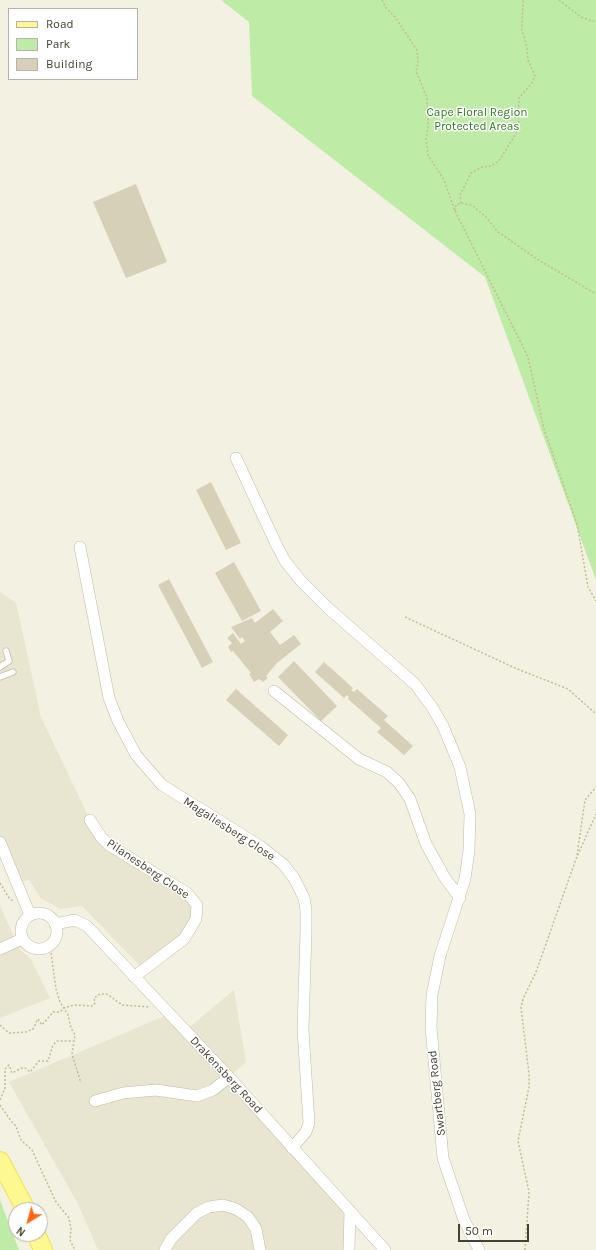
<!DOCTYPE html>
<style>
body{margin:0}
#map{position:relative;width:596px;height:1250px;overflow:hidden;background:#f3f2e2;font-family:Karla,sans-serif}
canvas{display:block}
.legend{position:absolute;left:8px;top:8px;width:130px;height:72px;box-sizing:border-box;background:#fff;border:1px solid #b5b3ad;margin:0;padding:5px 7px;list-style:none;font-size:12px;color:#454232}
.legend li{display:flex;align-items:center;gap:8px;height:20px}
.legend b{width:20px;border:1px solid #b5b3ad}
.north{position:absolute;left:8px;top:1202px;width:40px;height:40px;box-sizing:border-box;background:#fff;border:1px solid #b5b3ad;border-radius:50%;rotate:217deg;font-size:11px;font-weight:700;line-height:16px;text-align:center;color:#454232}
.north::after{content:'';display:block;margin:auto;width:14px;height:18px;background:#ff660d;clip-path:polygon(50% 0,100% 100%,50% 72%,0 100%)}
.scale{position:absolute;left:458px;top:1224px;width:71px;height:18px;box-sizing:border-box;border:2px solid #454232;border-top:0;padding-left:5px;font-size:12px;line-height:14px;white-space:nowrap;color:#454232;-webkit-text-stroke:3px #fff;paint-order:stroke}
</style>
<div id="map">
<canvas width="596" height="1250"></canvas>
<ul class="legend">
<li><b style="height:5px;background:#fff78f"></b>Road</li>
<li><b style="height:11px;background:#beeca6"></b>Park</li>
<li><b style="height:11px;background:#d5d0b7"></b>Building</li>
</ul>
<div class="north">N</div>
<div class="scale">50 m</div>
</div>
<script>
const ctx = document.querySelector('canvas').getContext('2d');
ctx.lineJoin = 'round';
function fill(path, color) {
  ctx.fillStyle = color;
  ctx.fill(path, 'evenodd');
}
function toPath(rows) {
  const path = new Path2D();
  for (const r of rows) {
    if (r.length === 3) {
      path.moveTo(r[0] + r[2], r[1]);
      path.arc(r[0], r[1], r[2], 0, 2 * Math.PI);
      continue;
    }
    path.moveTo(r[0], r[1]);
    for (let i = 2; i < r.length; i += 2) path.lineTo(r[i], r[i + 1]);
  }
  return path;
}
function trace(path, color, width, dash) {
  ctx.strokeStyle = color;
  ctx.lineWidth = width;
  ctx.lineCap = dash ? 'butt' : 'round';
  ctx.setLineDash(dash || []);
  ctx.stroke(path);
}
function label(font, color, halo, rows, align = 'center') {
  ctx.font = font + ' Karla,sans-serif';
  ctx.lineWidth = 3;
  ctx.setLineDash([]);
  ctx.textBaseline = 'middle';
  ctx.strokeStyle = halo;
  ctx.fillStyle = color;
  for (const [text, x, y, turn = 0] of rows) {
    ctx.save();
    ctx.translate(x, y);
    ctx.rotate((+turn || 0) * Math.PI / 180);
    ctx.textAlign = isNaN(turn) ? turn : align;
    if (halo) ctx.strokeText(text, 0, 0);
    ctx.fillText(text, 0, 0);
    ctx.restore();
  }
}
fill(toPath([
 [0,592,16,603,41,717,94,828,193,899,192,927,143,969,82,906,60,909,41,898,29,880,17,883,0,842],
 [0,906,20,950,30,958,50,998,0,1018],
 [234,990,246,1062,229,1077,350,1211,349,1250,98,1250,78,1204,9,1082,169,1014,185,1031]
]), '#e8e5d0');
fill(toPath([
 [221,0,596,0,596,580,485,277,252,96,249,22],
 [0,1200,19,1250,0,1250]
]), '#beeca6');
fill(toPath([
 [136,184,167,262,126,278,93,202],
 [211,482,241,543,226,550,196,490],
 [234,562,261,611,242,621,215,573],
 [169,579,213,662,202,668,158,585],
 [273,609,283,621,270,632,280,645,294,635,301,644,277,663,266,676,268,678,263,682,259,679,254,682,249,674,251,673,233,651,231,652,228,647,232,643,227,638,233,633,241,644,245,641,242,637,240,639,231,627,252,618,255,623],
 [294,661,337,706,321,721,278,677],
 [324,662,353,688,351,690,354,692,357,689,388,716,384,720,413,746,404,755,377,732,381,728,348,699,349,697,347,695,344,698,315,672],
 [236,689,288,735,279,746,226,700]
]), '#d5d0b7');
const service = toPath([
 [0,667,9,661,6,651],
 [0,677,13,672]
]);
const minor = toPath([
 [236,458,277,546,285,561,301,581,328,608,415,684,432,707,443,726,460,767,470,814,469,850,465,879,440,956,432,995,431,1027,443,1158,464,1220,479,1250],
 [80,547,109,698,118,721,136,755,162,785,260,846,283,864,294,878,304,898,306,910,306,931,303,1030,309,1123,306,1132,292,1148],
 [274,691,359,759,387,772,399,783,410,799,426,844,445,878,460,898],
 [90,820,101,837,109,845,187,893,197,905,196,919,184,939,134,977],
 [0,842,30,915],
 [39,931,18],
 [55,924,75,920,87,926,229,1077,385,1250],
 [0,949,22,939],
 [95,1101,123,1093,156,1090,197,1096,213,1090,229,1077],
 [165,1250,171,1239,197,1213,209,1207,223,1205,236,1209,248,1217,256,1229,260,1250],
 [349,1250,350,1211]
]);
const primary = toPath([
 [0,1161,26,1210],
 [36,1234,43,1250]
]);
trace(service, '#bfbca4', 7);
trace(minor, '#bfbca4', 12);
trace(primary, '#efe254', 20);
trace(toPath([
 [382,0,386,8,395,17,417,50,418,63,416,71,427,98,428,128,426,139,428,155,444,180,455,211,528,357,544,429,577,524,588,587,596,601],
 [559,0,581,17,596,22],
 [461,203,460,195,471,173,482,167,491,166,499,161,520,127,518,119,519,98,532,83,535,76,528,60,527,48,522,30,523,0],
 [455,211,456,205,461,203,473,206,486,217,497,231,537,259,596,294],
 [405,617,515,668,568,689,596,714],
 [577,855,585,800,596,787],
 [0,883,9,898,13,901],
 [50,945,56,989,60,1002,68,1015,71,1028,75,1035,72,1054,81,1083],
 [0,1025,9,1033,26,1032,33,1029,38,1019,42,1025,53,1012,60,1012,64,1008,74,1005,93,1006,95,1003,94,998,100,994,107,994,122,1005,150,1007],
 [0,1100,5,1088,5,1069,9,1065,12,1073,22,1068,25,1068,30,1072,39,1061,48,1061,53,1045,57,1041,73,1041],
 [0,1105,11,1121,16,1126,21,1140,32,1150,56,1202,69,1218,71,1229,70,1240,75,1250],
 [525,1250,529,1192,518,1141,529,1087,529,1074,521,1007,523,999,536,972,576,859,596,814]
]), '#c3bc94', 1.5, [2, 2]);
trace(service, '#fff', 5.5);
trace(minor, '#fff', 11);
trace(primary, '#fff78f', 18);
label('12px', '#2f7c20', '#fff', [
 ["Cape Floral Region",477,113],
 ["Protected Areas",477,127]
]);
label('12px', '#454232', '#fff', [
 ["Magaliesberg Close",229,829,33],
 ["Pilanesberg Close",148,869,34],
 ["Drakensberg Road",226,1075,47],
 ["Swartberg Road",437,1093,-96]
]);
</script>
